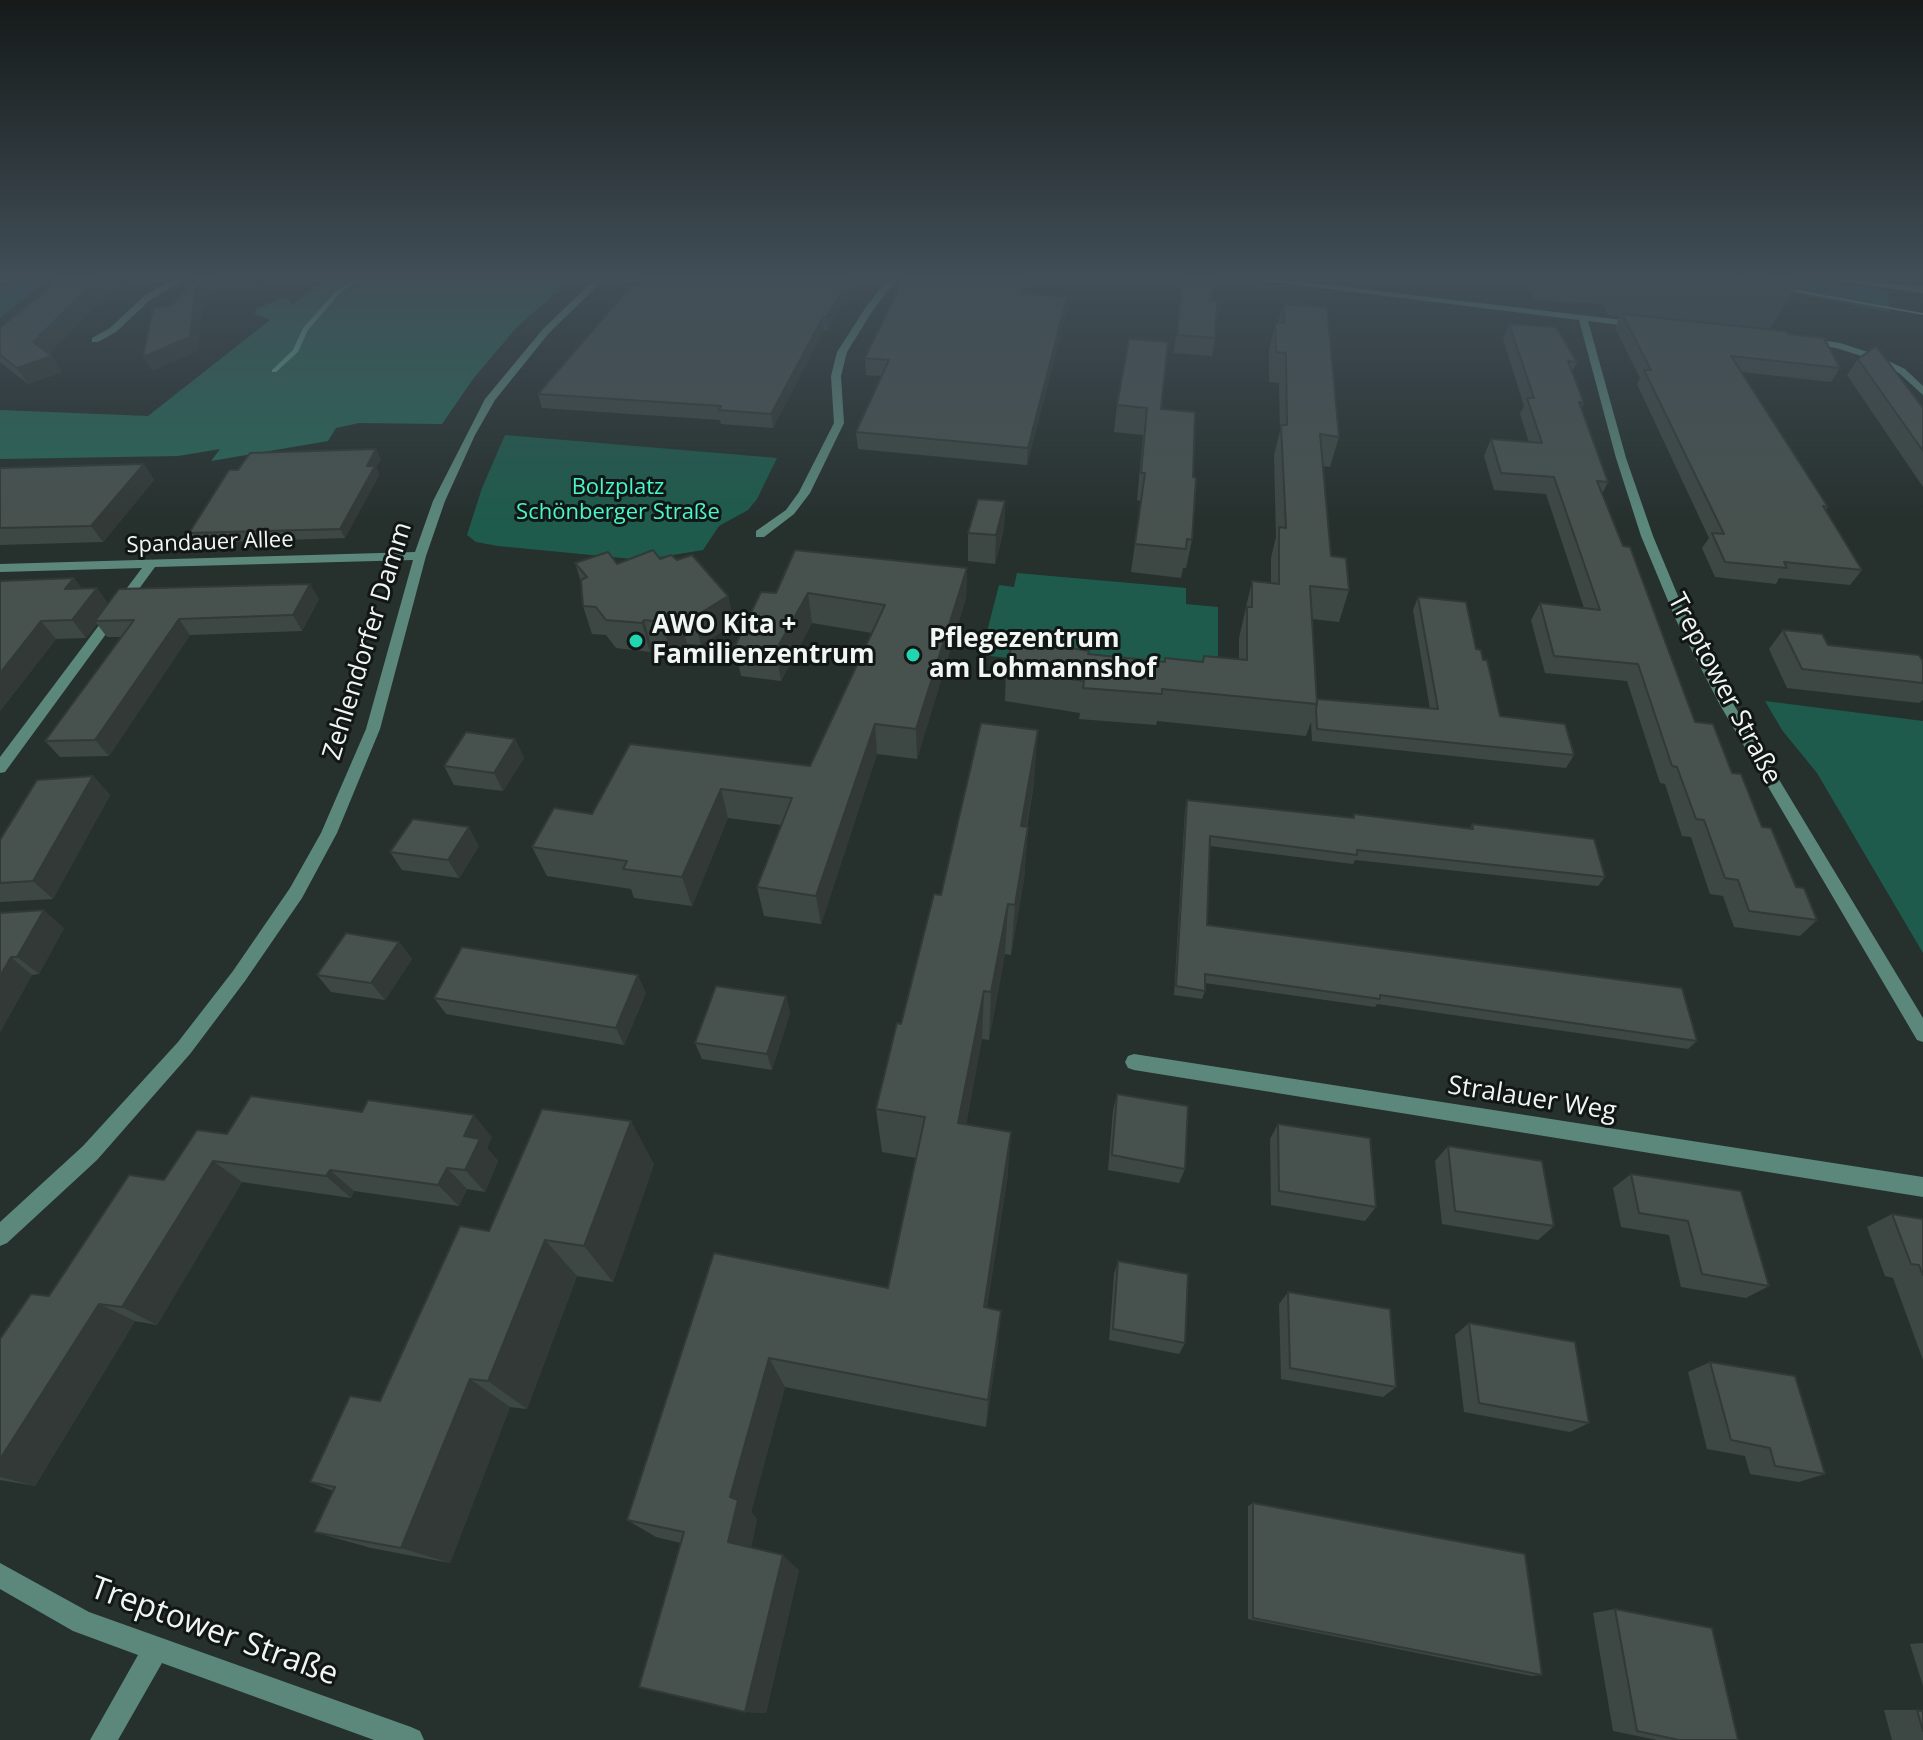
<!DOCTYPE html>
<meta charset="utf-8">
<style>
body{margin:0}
canvas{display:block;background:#26302d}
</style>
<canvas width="1923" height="1740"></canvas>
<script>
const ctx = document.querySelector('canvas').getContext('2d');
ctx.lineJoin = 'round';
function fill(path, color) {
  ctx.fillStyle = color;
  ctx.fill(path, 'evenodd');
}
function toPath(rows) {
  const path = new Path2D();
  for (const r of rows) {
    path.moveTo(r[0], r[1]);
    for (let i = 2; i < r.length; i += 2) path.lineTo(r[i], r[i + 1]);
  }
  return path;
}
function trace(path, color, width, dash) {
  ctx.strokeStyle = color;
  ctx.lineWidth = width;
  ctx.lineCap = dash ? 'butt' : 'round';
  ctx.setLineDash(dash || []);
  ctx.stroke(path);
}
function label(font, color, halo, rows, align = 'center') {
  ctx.font = font + ' "Open Sans",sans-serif';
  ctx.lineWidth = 6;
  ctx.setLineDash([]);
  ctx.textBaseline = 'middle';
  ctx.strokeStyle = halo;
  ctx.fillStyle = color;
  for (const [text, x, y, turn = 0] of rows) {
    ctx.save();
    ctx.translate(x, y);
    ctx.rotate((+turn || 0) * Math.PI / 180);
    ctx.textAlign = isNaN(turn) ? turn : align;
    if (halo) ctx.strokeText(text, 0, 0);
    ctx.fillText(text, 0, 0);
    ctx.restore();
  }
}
fill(toPath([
 [22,280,52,280,40,286,0,318,0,290],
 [1725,280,1792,280,1888,290,1889,312],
 [505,435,777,458,757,499,748,510,719,526,703,550,643,560,498,546,476,542,467,535,482,488],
 [1017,573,1186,588,1186,604,1218,607,1218,681,981,655,999,585,1014,587],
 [1765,701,1923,721,1923,953,1817,773,1782,730]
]), '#1e5b4c');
fill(toPath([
 [324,280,570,280,516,328,473,379,442,424,359,423,336,428,328,441,211,461,220,449,178,456,0,459,0,410,148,416,270,320,255,314,256,309,285,297,293,304]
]), '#276857');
fill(toPath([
 [356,280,364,280,342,291,308,330,298,352,276,372,272,372,272,370,293,350,303,328,338,289,356,280]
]), '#67ac9b');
fill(toPath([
 [173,280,184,280,150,300,116,332,98,342,92,342,92,338,110,328,144,296,173,280],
 [594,280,603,280,549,333,495,400,475,435,445,501,426,556,380,729,337,833,302,898,245,981,190,1054,97,1160,7,1243,0,1246,0,1222,83,1146,178,1042,233,971,290,888,321,833,366,729,413,560,155,567,5,772,0,773,0,757,142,568,0,572,0,564,415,552,433,501,485,399,543,329,594,280],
 [887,280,896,280,873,310,847,352,841,376,844,423,810,493,794,514,764,537,756,537,756,531,786,510,799,492,834,423,831,376,837,352,866,307,887,280],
 [1257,280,1285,280,1640,322,1642,324,1637,327,1588,321,1626,458,1653,536,1688,620,1734,705,1923,1018,1923,1042,1917,1040,1720,705,1676,620,1641,536,1616,458,1579,320,1257,280],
 [1828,280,1857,280,1923,287,1923,293,1828,280],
 [1807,338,1840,343,1874,354,1905,369,1923,386,1923,395,1899,373,1868,358,1836,348,1804,343,1802,341,1807,338],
 [1134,1054,1923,1177,1923,1197,1134,1070,1128,1068,1125,1062,1128,1056,1134,1054],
 [0,1563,89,1612,411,1727,420,1731,424,1740,374,1740,162,1663,118,1740,90,1740,138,1655,73,1631,0,1589,0,1563]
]), '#5b887b');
trace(toPath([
 [1736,280,1923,314]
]), '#909795', 2);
fill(toPath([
 [58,280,126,280,97,304,49,354,52,356,62,372,28,384,0,362,0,328],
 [856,280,828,331,824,330,773,428,721,424,720,420,542,408,538,394],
 [903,280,1029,280,1025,293,1067,297,1066,313,1027,465,858,449,856,432,882,376,866,375,865,358],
 [1185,280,1213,280,1211,300,1215,338,1212,356,1174,353,1180,300,1182,283,1185,284],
 [1525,280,1795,280,1797,283,1770,329,1788,334,1840,368,1831,382,1742,372,1828,507,1826,510,1862,570,1850,585,1779,578,1776,584,1715,577,1702,548,1709,538,1637,384,1640,378,1615,328,1620,316,1608,315,1603,304,1534,300],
 [1283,304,1339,437,1330,467,1323,466,1331,556,1349,590,1339,622,1312,619,1317,699,1430,709,1413,610,1418,597,1476,649,1483,660,1500,716,1574,755,1566,768,1312,741,1311,722,1306,736,1157,721,1156,725,1079,719,1080,713,1005,701,1006,670,1088,654,1164,662,1202,662,1204,656,1239,659,1239,638,1252,581,1271,583,1271,558,1276,537,1274,455,1280,431,1279,383,1269,382,1269,351,1275,323,1278,323],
 [1509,324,1577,362,1572,371,1584,403,1581,409,1608,482,1602,494,1695,722,1732,773,1796,887,1817,920,1800,936,1734,927,1723,896,1710,894,1691,837,1682,836,1665,784,1660,783,1627,681,1545,673,1531,620,1540,603,1584,608,1546,494,1494,490,1484,456,1491,439,1529,442,1520,414,1524,406,1503,339],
 [1858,359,1923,408,1923,487,1847,375],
 [1117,405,1161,409,1192,540,1186,568,1183,568,1181,578,1131,572,1141,501,1137,500,1143,435,1114,432],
 [381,459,376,467,379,475,345,538,195,543,189,533],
 [144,464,154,480,103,542,0,545,0,468],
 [1005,501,1004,529,995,564,968,561,968,533],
 [660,559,677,560,728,596,734,624,701,645,687,644,670,651,652,649,650,652,616,648,606,635,592,634,583,606,581,582,575,563,617,564],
 [967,568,966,598,917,759,877,754,821,924,764,916,757,887,781,825,728,818,692,906,634,898,631,889,547,876,532,847,592,814,810,766,872,633,812,623,781,681,741,676,735,646,776,593],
 [74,578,82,589,97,588,108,604,319,599,302,631,190,635,109,756,60,757,45,741,122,637,107,637,97,624,86,638,56,639,0,711,0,581],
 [1783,630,1828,645,1923,661,1923,700,1919,703,1787,688,1769,649],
 [515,739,524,758,503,791,454,785,444,766],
 [93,776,110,795,53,899,0,902,0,840],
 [1034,783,1027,827,1028,827,1024,879,1011,955,1005,954,989,1040,982,1039,966,1124,1008,1174,987,1307,998,1343,986,1427,785,1387,751,1512,757,1519,751,1547,799,1570,766,1713,745,1712,681,1543,656,1537,627,1520,714,1253,888,1288,916,1158,882,1152,876,1109,901,1024],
 [1187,800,1352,818,1354,814,1470,828,1472,824,1605,877,1598,886,1355,860,1353,864,1210,846,1207,925,1697,1041,1688,1049,1377,1004,1375,1007,1205,983,1205,991,1202,999,1174,995,1185,810],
 [479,846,459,878,402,870,390,852],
 [0,913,64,928,39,974,32,975,0,1032],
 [399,942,412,959,385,1000,331,992,317,975],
 [646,993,624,1045,446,1014,434,998],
 [786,996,790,1013,772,1070,702,1059,695,1043],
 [1117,1094,1185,1169,1179,1183,1108,1170,1113,1110],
 [1278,1124,1376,1207,1365,1221,1271,1205,1270,1139],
 [227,1134,492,1137,487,1148,498,1161,485,1192,467,1189,459,1206,354,1191,351,1198,242,1182,157,1325,135,1321,35,1486,0,1480,0,1339,49,1296,164,1180],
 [1448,1146,1554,1226,1538,1240,1442,1224,1435,1161],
 [654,1164,613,1282,577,1276,527,1409,510,1407,450,1563,371,1548,314,1532,333,1491,310,1482,380,1401,489,1231],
 [1631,1174,1769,1286,1746,1298,1681,1287,1669,1235,1621,1227,1613,1188],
 [1892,1214,1923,1219,1923,1360,1893,1278,1885,1276,1867,1227],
 [1118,1261,1185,1343,1179,1354,1109,1340,1114,1274],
 [1288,1292,1396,1387,1383,1397,1281,1379,1279,1304],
 [1469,1323,1589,1423,1570,1432,1464,1412,1455,1335],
 [1710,1362,1825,1474,1799,1482,1750,1474,1745,1456,1707,1449,1688,1372],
 [1253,1503,1542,1675,1532,1676,1248,1619,1248,1506],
 [1615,1609,1738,1740,1657,1740,1613,1731,1593,1613],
 [1923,1643,1923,1686,1910,1644],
 [1884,1710,1917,1710,1923,1711,1923,1740,1892,1740]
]), '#3d4744');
fill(toPath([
 [98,280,126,280,97,304,44,359,33,342,87,289],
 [214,280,265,280,203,299,198,351,152,371,143,357,196,285],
 [848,280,856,280,828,331,827,317],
 [1024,280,1029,280,1020,309,1020,293],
 [1067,297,1066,313,1027,465,1028,448],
 [823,317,824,330,773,428,771,414],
 [52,356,62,372,28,384,17,368],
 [376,449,381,459,376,467,379,475,345,538,340,529,367,466],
 [144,464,154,480,103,542,91,526],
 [1005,501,1004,529,995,564,996,535],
 [967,568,966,598,917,759,916,729],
 [74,578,87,596,65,589],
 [310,584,319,599,302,631,293,615],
 [97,588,110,606,95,621,97,624,86,638,72,620],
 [808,593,812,623,781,681,776,650],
 [728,596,734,624,701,645,694,617],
 [680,616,687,644,670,651,662,622],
 [179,619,190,635,109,756,95,740],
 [644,620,652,649,650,652,642,623],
 [41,621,56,639,0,711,0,673],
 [875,724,877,754,821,924,816,896],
 [1038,730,1034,783,1017,878,1021,826],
 [515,739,524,758,503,791,494,773],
 [93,776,110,795,53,899,33,881],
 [721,789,728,818,692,906,682,877],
 [469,827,479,846,459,878,448,860],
 [1028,827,1024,879,1011,955,1015,905],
 [1008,904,1005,954,989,1040,991,992],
 [44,910,64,928,39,974,17,957],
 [399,942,412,959,385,1000,371,983],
 [11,957,32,975,0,1032,0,976],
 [638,975,646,993,624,1045,616,1028],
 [984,991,982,1039,959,1165,958,1123],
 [786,996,790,1013,772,1070,767,1054],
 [474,1115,492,1137,487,1148,498,1161,485,1192,465,1170,464,1136],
 [631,1121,654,1164,613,1282,584,1246],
 [1011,1132,1008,1174,982,1339,984,1307],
 [213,1161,242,1182,157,1325,122,1307],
 [447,1168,467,1189,459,1206,438,1185],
 [330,1170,354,1191,351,1198,326,1176],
 [545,1240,577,1276,527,1409,488,1381],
 [99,1304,135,1321,35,1486,0,1477,0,1459],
 [1001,1311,998,1343,986,1427,988,1400],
 [769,1358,785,1387,751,1512,757,1519,749,1558,728,1542,730,1497],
 [470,1379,510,1407,450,1563,401,1548],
 [783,1555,799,1570,766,1713,745,1712]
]), '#323937');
const building = toPath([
 [58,280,98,280,87,289,33,342,52,356,17,368,0,355,0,328,58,280],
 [194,280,214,280,196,285,190,337,143,357,153,308,172,305,194,280],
 [642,280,848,280,827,317,823,317,771,414,719,410,721,406,538,394,631,286,636,286,642,280],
 [903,280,1024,280,1020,293,1067,297,1028,448,856,432,889,360,865,358,903,280],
 [1186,280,1213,280,1211,300,1217,301,1215,338,1177,335,1182,283,1186,284,1186,280],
 [1768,280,1795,280,1797,283,1768,280],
 [1283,304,1327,307,1339,437,1320,434,1331,556,1346,558,1349,590,1310,586,1317,704,1162,689,1162,694,1083,688,1084,681,1006,670,1013,639,1089,651,1088,654,1165,662,1165,658,1203,662,1204,656,1247,660,1247,607,1252,607,1252,581,1279,584,1279,527,1286,528,1281,425,1287,425,1286,353,1276,352,1275,323,1284,323,1283,304],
 [1622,314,1786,331,1788,334,1824,338,1840,368,1731,356,1828,507,1823,506,1862,570,1784,562,1787,568,1725,562,1712,533,1724,534,1644,370,1651,370,1622,314],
 [1509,324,1556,327,1577,362,1568,361,1584,403,1579,402,1608,482,1597,481,1623,546,1630,547,1695,722,1713,724,1732,773,1741,774,1762,827,1771,828,1796,887,1804,888,1817,920,1749,911,1738,880,1725,878,1704,820,1696,819,1677,767,1672,766,1638,664,1554,656,1540,603,1600,610,1554,477,1501,473,1491,439,1542,443,1527,398,1534,398,1509,324],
 [1129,339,1168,342,1161,409,1195,412,1193,477,1196,478,1192,540,1187,539,1186,549,1135,544,1145,473,1141,473,1147,408,1117,405,1129,339],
 [1876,346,1923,408,1923,451,1858,359,1876,346],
 [376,449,367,466,375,466,340,529,189,533,229,470,238,470,250,453,376,449],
 [144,464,91,526,0,528,0,468,144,464],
 [978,499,1005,501,996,535,968,533,978,499],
 [653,550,660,559,671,555,677,560,692,555,728,596,694,617,680,616,662,622,644,620,642,623,606,620,596,607,583,606,581,580,587,577,575,563,608,552,617,564,653,550],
 [795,550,967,568,916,729,875,724,816,896,757,887,792,798,721,789,682,877,623,869,627,861,532,847,554,808,592,814,630,744,810,766,885,605,808,593,776,650,735,646,761,592,776,593,795,550],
 [74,578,65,589,97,588,72,620,41,621,0,673,0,581,74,578],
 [310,584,293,615,179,619,95,740,45,741,134,620,95,621,119,589,310,584],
 [1418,597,1466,602,1476,649,1481,650,1483,660,1487,660,1500,716,1565,724,1574,755,1317,729,1316,709,1317,704,1317,699,1438,709,1418,597],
 [1783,630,1822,634,1828,645,1919,655,1923,661,1923,683,1802,669,1783,630],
 [981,723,1038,730,1021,826,1028,827,1015,905,1008,904,991,992,984,991,958,1123,1011,1132,984,1307,1001,1311,988,1400,769,1358,730,1497,738,1500,728,1542,783,1555,745,1712,639,1687,684,1532,627,1520,714,1253,888,1288,925,1117,876,1109,897,1023,901,1024,934,894,941,895,981,723],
 [466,732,515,739,494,773,444,766,466,732],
 [93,776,33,881,0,883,0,840,37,780,93,776],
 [1187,800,1354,818,1354,814,1473,829,1472,824,1594,839,1605,877,1357,850,1357,855,1210,836,1207,925,1682,988,1697,1041,1380,995,1380,999,1205,974,1205,991,1176,986,1187,800],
 [413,819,469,827,448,860,390,852,413,819],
 [44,910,17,957,11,957,0,976,0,913,44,910],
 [346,933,399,942,371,983,317,975,346,933],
 [462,947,638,975,616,1028,434,998,462,947],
 [716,986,786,996,767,1054,695,1043,716,986],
 [1117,1094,1188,1106,1185,1169,1112,1155,1117,1094],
 [251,1096,362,1112,368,1100,474,1115,464,1136,480,1139,465,1170,447,1168,438,1185,330,1170,326,1176,213,1161,122,1307,99,1304,0,1459,0,1339,31,1294,49,1296,129,1175,164,1180,197,1130,227,1134,251,1096],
 [542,1109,631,1121,584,1246,545,1240,488,1381,470,1379,401,1548,314,1532,335,1487,310,1482,350,1396,380,1401,460,1226,489,1231,542,1109],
 [1278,1124,1370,1138,1376,1207,1279,1191,1278,1124],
 [1448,1146,1542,1161,1554,1226,1455,1211,1448,1146],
 [1631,1174,1741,1191,1769,1286,1702,1274,1688,1221,1639,1213,1631,1174],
 [1892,1214,1923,1219,1923,1275,1919,1265,1911,1264,1892,1214],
 [1118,1261,1188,1274,1185,1343,1113,1329,1118,1261],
 [1288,1292,1390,1309,1396,1387,1290,1368,1288,1292],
 [1469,1323,1575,1342,1589,1423,1479,1403,1469,1323],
 [1710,1362,1795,1376,1825,1474,1775,1466,1770,1448,1731,1440,1710,1362],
 [1253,1503,1525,1554,1542,1675,1253,1618,1253,1503],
 [1615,1609,1712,1628,1738,1740,1679,1740,1637,1731,1615,1609],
 [1917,1710,1923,1711,1923,1731,1917,1710]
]);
fill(building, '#47524f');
trace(building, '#323937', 2);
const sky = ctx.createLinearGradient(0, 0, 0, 524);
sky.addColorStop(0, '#151a19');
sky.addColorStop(0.53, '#414e57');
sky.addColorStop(1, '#414e5700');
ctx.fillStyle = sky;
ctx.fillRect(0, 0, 1923, 524);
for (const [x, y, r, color] of [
 [636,641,8,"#20d5b0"],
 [913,655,8,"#20d5b0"]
]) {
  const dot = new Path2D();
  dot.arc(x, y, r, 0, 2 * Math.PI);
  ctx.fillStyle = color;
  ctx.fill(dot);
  trace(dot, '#121715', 3);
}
label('22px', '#49f5cd', '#121715', [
 ["Bolzplatz",618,488],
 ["Schönberger Straße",618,513]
]);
label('22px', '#f0f6f4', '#121715', [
 ["Spandauer Allee",210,543,-2]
]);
label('bold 26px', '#f0f6f4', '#121715', [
 ["AWO Kita +",652,626],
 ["Familienzentrum",652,656],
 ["Pflegezentrum",929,640],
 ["am Lohmannshof",929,670]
], 'left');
label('26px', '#f0f6f4', '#121715', [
 ["Zehlendorfer Damm",368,641,-73],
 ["Treptower Straße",1724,689,62],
 ["Stralauer Weg",1532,1099,9]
]);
label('32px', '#f0f6f4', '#121715', [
 ["Treptower Straße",214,1632,20]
]);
</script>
